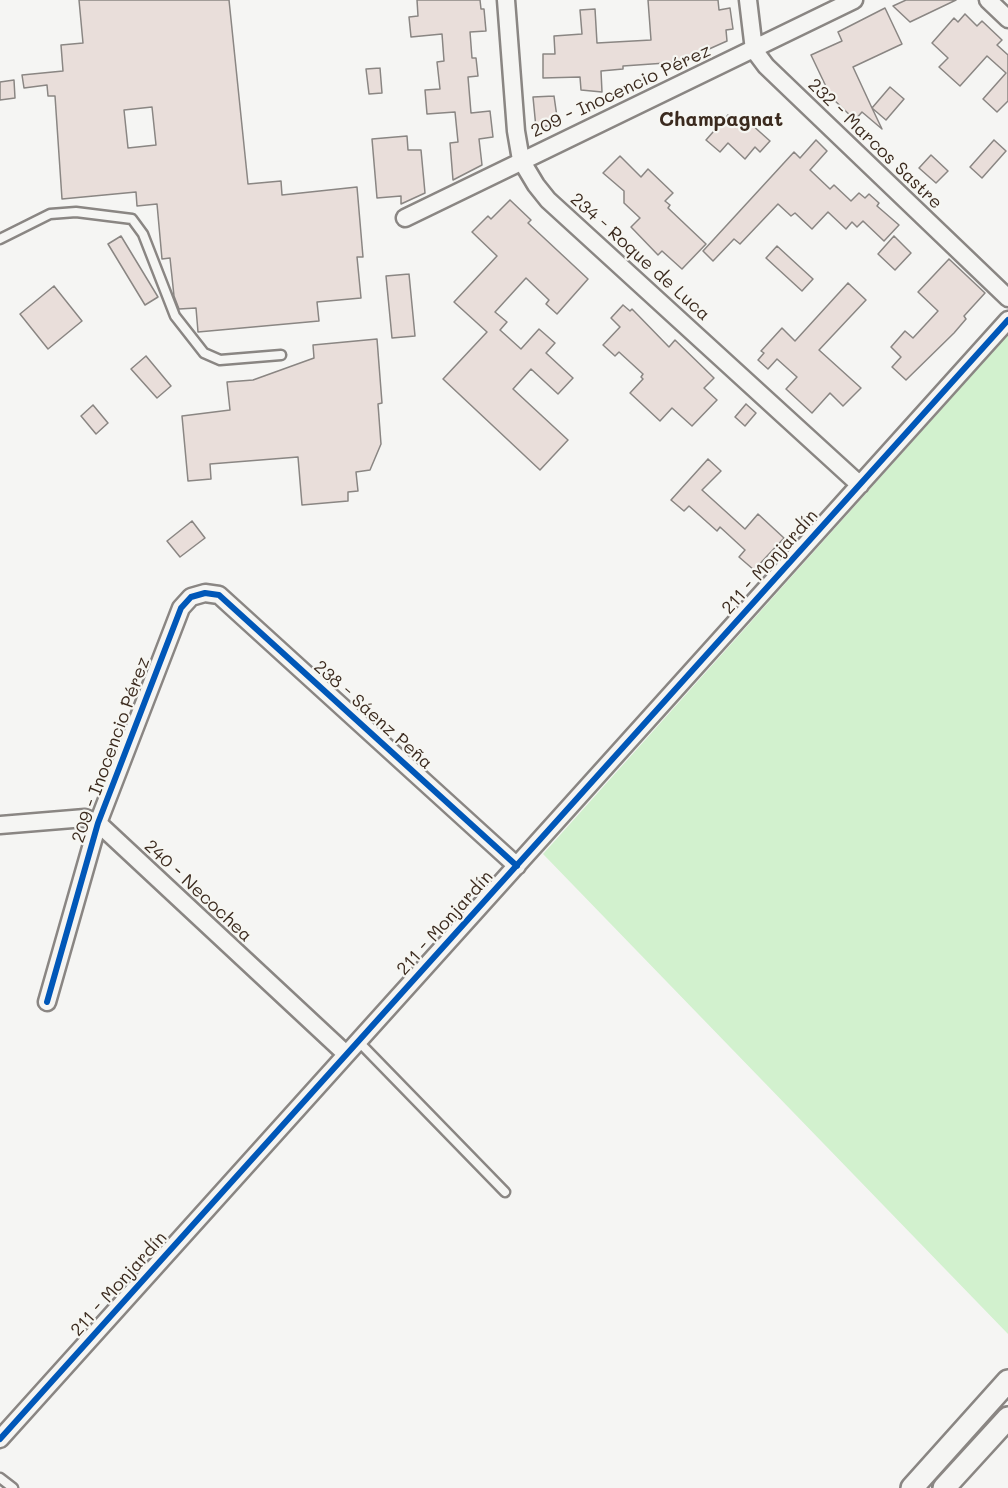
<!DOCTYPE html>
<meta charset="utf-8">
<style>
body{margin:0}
canvas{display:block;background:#f5f5f3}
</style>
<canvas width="1008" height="1488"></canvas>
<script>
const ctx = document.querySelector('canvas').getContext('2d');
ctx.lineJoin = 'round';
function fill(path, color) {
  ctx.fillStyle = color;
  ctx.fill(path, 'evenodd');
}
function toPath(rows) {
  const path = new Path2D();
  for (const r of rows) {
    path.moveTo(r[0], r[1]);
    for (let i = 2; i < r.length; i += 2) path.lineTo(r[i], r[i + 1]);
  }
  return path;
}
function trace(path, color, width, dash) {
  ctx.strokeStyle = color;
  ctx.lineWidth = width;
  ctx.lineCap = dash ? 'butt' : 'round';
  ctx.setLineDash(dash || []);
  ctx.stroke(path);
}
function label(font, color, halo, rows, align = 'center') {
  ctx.font = font + ' Mali,sans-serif';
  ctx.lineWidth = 4.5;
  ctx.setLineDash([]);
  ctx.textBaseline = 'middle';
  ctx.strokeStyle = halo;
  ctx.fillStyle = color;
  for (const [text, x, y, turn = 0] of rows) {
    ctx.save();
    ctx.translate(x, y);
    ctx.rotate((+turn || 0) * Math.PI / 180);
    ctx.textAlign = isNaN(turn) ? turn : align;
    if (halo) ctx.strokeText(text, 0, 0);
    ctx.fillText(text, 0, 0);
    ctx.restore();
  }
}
fill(toPath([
 [1008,335,1008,1334,543,854]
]), '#d2f1ce');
const building = toPath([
 [79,0,229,0,248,184,281,181,282,195,357,187,363,257,357,257,361,298,317,302,319,321,198,332,196,308,179,309,174,296,170,258,162,259,157,204,137,206,136,192,62,199,55,96,48,96,47,85,24,88,22,75,63,71,61,45,83,43,79,0],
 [152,107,156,145,128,148,124,110,152,107],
 [417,0,480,0,481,9,484,9,486,31,470,32,472,58,476,58,478,76,468,77,471,113,490,111,493,137,479,139,482,165,453,180,450,143,458,142,455,112,427,114,425,90,440,89,437,62,444,61,442,34,411,37,409,17,418,16,417,0],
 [648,0,718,0,719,10,730,8,733,29,726,30,727,41,680,62,623,66,623,69,601,71,602,92,581,90,580,77,543,78,543,54,555,54,554,36,582,34,580,10,595,9,597,43,651,40,648,0],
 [906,0,956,0,910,22,893,6,906,0],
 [885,8,902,44,853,67,872,108,890,87,904,99,886,120,872,108,882,129,862,112,855,120,831,97,811,55,842,41,838,32,885,8],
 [965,14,977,26,982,21,1002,40,997,45,1008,55,1008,101,997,112,983,99,1006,73,987,56,960,86,939,67,948,58,932,43,954,18,958,22,965,14],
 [380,68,382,93,369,94,366,69,380,68],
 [14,80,15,98,0,100,0,82,14,80],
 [554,96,558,124,536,128,533,97,554,96],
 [728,115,737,122,742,116,770,141,760,152,755,147,745,159,728,143,720,152,706,140,728,115],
 [407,136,408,150,421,150,425,193,401,204,401,196,377,198,372,139,407,136],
 [816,140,827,151,810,170,830,189,834,185,851,201,859,193,865,198,869,194,879,203,877,206,899,225,884,241,863,221,857,227,852,222,846,229,828,212,812,229,795,213,791,216,778,204,740,244,734,239,713,261,703,251,794,152,800,158,816,140],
 [994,140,1006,151,982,178,970,167,994,140],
 [931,155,948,171,936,183,919,168,931,155],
 [620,156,641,177,648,169,673,193,665,201,670,205,668,208,706,244,682,269,662,251,658,255,631,227,640,218,624,203,624,191,603,173,620,156],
 [510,200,531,220,528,223,588,279,557,314,546,304,549,300,526,278,495,312,507,322,500,330,521,349,539,329,555,343,546,353,573,378,558,394,531,369,513,389,568,440,540,470,443,379,487,332,454,302,497,256,472,232,488,216,491,219,510,200],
 [121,236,158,297,145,305,108,244,121,236],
 [894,236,911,253,895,270,878,254,894,236],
 [777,246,813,279,802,291,766,258,777,246],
 [949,259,985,293,964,316,966,319,954,333,906,380,892,367,901,357,891,347,905,331,913,338,938,311,918,292,949,259],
 [409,274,415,336,392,338,386,276,409,274],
 [848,283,866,300,819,350,861,388,843,406,830,393,812,413,786,389,797,377,777,359,768,369,758,360,764,353,761,351,782,328,795,341,848,283],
 [54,286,82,321,48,349,20,314,54,286],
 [623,305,630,311,632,309,669,347,675,340,714,378,704,388,717,400,692,426,672,408,660,421,630,393,643,379,641,377,643,374,619,352,615,356,603,345,620,327,611,318,623,305],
 [377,339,382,403,378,404,381,444,370,470,356,472,358,491,348,492,348,501,302,505,298,457,210,464,211,479,188,481,182,416,230,410,227,382,253,380,314,358,313,345,377,339],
 [146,356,171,386,157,398,131,369,146,356],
 [746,404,756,413,745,426,735,417,746,404],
 [93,405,108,423,96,434,81,416,93,405],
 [708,459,721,471,702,490,745,529,758,514,784,538,754,570,739,557,745,550,720,527,717,531,689,506,684,511,671,500,708,459],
 [192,521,205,538,180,557,167,541,192,521]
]);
fill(building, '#e9deda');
trace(building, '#8a8683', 1.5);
const service = toPath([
 [0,239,50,214,76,212,132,219,143,234,175,316,204,353,220,360,281,355],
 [358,1041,505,1192],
 [0,1478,13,1488]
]);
const minor = toPath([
 [506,0,516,131,521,160,536,185,548,200,860,485],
 [748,0,754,50,766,66,1008,298],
 [988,0,1008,19],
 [405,218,854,0],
 [0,825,85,818,98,823,346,1054],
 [47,1002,98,823,181,608,191,597,205,593,219,595,517,866],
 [0,1439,1008,320]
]);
const tertiary = toPath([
 [912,1488,1008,1381],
 [944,1488,1008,1418]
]);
trace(service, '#8a8683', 13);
trace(minor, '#8a8683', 21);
trace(tertiary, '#8a8683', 26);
trace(service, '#f5f5f3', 8);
trace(minor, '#f5f5f3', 16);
trace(tertiary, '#f5f5f3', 21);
trace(toPath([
 [47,1002,98,823,181,608,191,597,205,593,219,595,517,866],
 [0,1439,1008,320]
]), '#0057b8', 6);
label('18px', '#3b2a1e', '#f6f6f2', [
 ["209 - Inocencio Pérez",621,91,-25],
 ["232 - Marcos Sastre",875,144,44],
 ["234 - Roque de Luca",640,257,42],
 ["211 - Monjardín",770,562,-48],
 ["238 - Sáenz Peña",373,715,42],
 ["209 - Inocencio Pérez",111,750,-70],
 ["240 - Necochea",198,891,43],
 ["211 - Monjardín",445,923,-48],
 ["211 - Monjardín",119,1284,-48]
]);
label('bold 20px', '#3b2a1e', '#f6f6f2', [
 ["Champagnat",721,120]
]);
</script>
